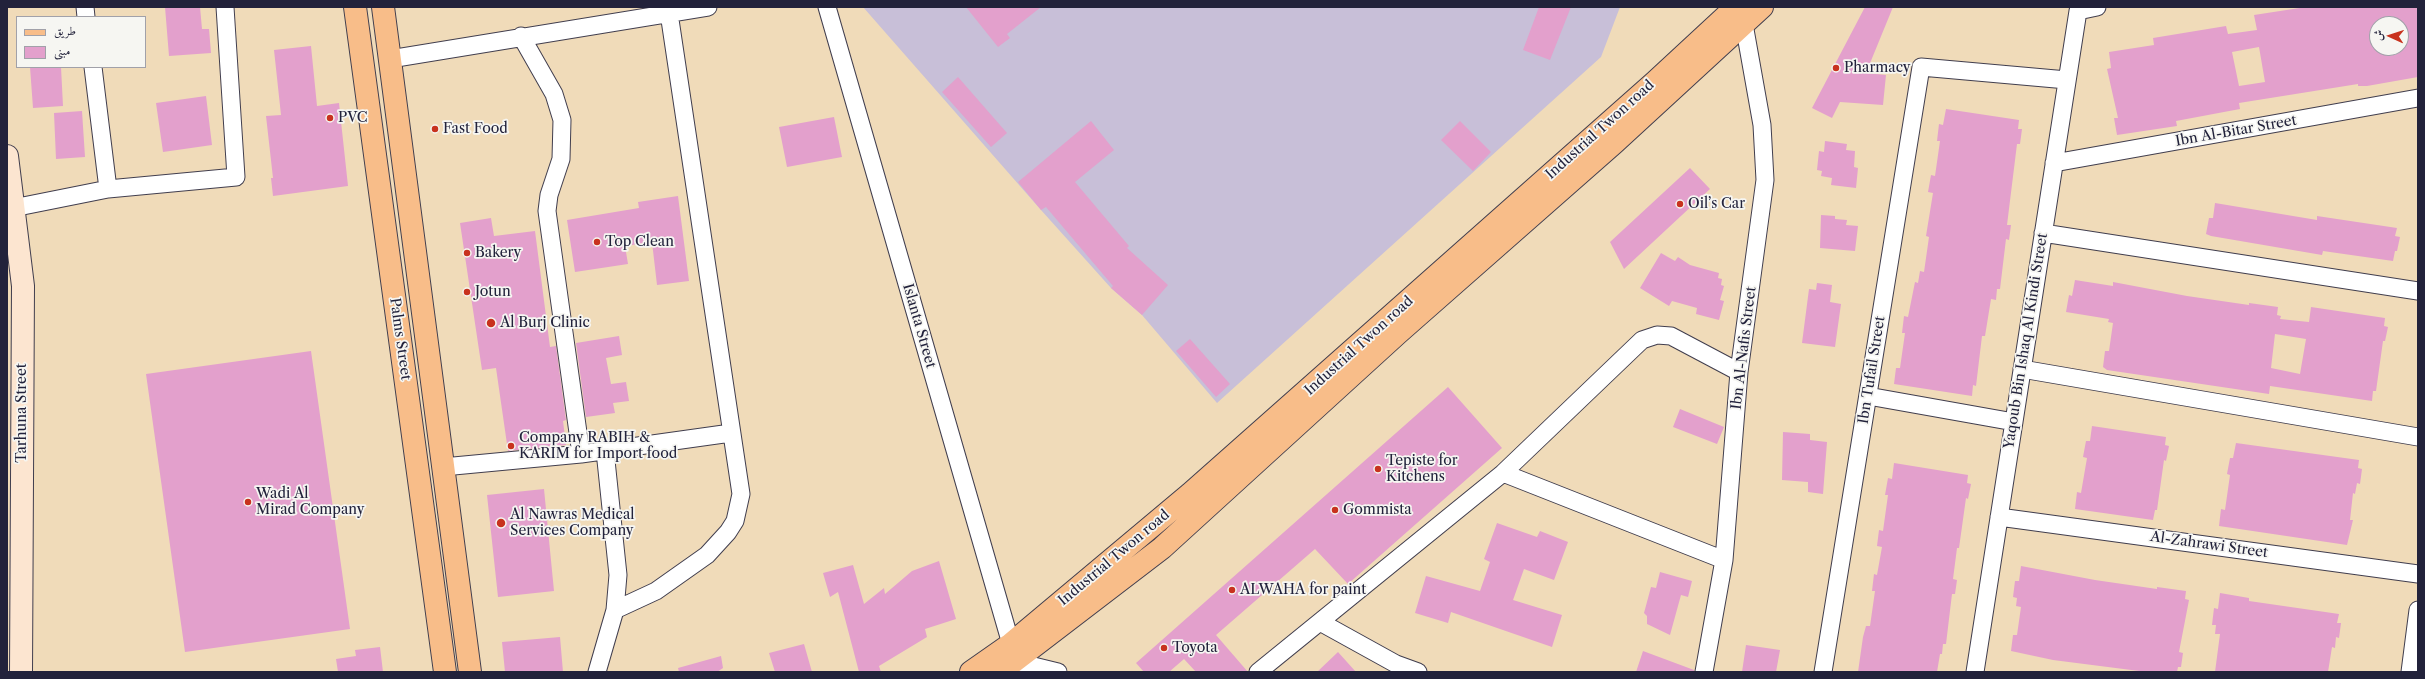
<!DOCTYPE html>
<meta charset="utf-8">
<style>
body{margin:0}
#map{position:relative;width:2425px;height:679px;overflow:hidden;background:#f0dbb9;font-family:"Libre Caslon Text",Amiri,serif}
canvas{display:block}
.frame{position:absolute;inset:0;border:8px solid #22223b;pointer-events:none}
.legend{position:absolute;left:16px;top:16px;width:130px;height:52px;box-sizing:border-box;background:#f6f6f2;border:1px solid #a1a1a9;margin:0;padding:5px 7px;list-style:none;font-size:12px;color:#22223b}
.legend li{display:flex;align-items:center;gap:8px;height:20px}
.legend b{width:20px;border:1px solid #a1a1a9}
.north{position:absolute;left:2369px;top:16px;width:40px;height:40px;box-sizing:border-box;background:#f6f6f2;border:1px solid #a1a1a9;border-radius:50%;rotate:273deg;font-size:11px;font-weight:700;line-height:16px;text-align:center;color:#22223b}
.north::after{content:'';display:block;margin:auto;width:14px;height:18px;background:#c8321e;clip-path:polygon(50% 0,100% 100%,50% 72%,0 100%)}
</style>
<div id="map">
<canvas width="2425" height="679"></canvas>
<div class="frame"></div>
<ul class="legend">
<li><b style="height:5px;background:#f8bd89"></b>طريق</li>
<li><b style="height:11px;background:#e3a0cc"></b>مبنى</li>
</ul>
<div class="north">ش</div>
</div>
<script>
const ctx = document.querySelector('canvas').getContext('2d');
ctx.lineJoin = 'round';
function fill(path, color) {
  ctx.fillStyle = color;
  ctx.fill(path, 'evenodd');
}
function toPath(rows) {
  const path = new Path2D();
  for (const r of rows) {
    path.moveTo(r[0], r[1]);
    for (let i = 2; i < r.length; i += 2) path.lineTo(r[i], r[i + 1]);
  }
  return path;
}
function trace(path, color, width, dash) {
  ctx.strokeStyle = color;
  ctx.lineWidth = width;
  ctx.lineCap = dash ? 'butt' : 'round';
  ctx.setLineDash(dash || []);
  ctx.stroke(path);
}
function label(font, color, halo, rows, align = 'center') {
  ctx.font = font + ' "Libre Caslon Text",serif';
  ctx.lineWidth = 3.5;
  ctx.setLineDash([]);
  ctx.textBaseline = 'middle';
  ctx.strokeStyle = halo;
  ctx.fillStyle = color;
  for (const [text, x, y, turn = 0] of rows) {
    ctx.save();
    ctx.translate(x, y);
    ctx.rotate((+turn || 0) * Math.PI / 180);
    ctx.textAlign = isNaN(turn) ? turn : align;
    if (halo) ctx.strokeText(text, 0, 0);
    ctx.fillText(text, 0, 0);
    ctx.restore();
  }
}
fill(toPath([
 [863,7,1620,7,1601,57,1217,403,1142,315,1111,288,1041,210]
]), '#c8bfd8');
fill(toPath([
 [165,7,200,7,202,29,209,29,211,53,169,56],
 [966,7,1041,7,1007,34,1010,38,998,47],
 [1539,7,1571,7,1550,60,1523,50],
 [1865,7,1893,7,1866,73,1886,75,1883,105,1840,102,1832,118,1812,108],
 [2306,7,2418,7,2418,77,2367,86,2358,86,2358,84,2239,103,2240,109,2176,121,2177,126,2117,135,2114,118,2118,118,2107,69,2111,68,2109,52,2154,45,2153,38,2226,26,2228,34,2257,30,2254,15],
 [2377,24,2401,24,2401,48,2377,48],
 [2259,47,2265,82,2239,86,2232,52],
 [311,46,317,106,339,103,348,186,273,196,271,178,273,178,266,116,281,115,274,50],
 [30,67,61,67,63,106,33,108],
 [958,77,1007,133,991,147,942,92],
 [206,96,212,145,163,152,156,103],
 [1946,109,2019,120,2018,129,2022,129,2020,144,2017,144,2007,225,2011,225,2009,240,2006,239,2000,289,1997,289,1996,300,1991,299,1985,336,1982,336,1976,386,1973,385,1972,396,1894,384,1896,368,1900,368,1905,333,1902,333,1904,316,1908,317,1915,282,1918,283,1920,271,1924,272,1929,237,1926,236,1933,193,1928,192,1931,175,1935,176,1940,141,1937,141,1939,124,1943,125],
 [82,111,85,157,56,159,54,113],
 [834,117,842,157,787,167,779,127],
 [1091,121,1114,150,1075,182,1129,246,1127,248,1168,285,1142,315,1111,288,1113,286,1046,207,1041,210,1018,182],
 [1460,121,1491,152,1473,171,1441,140],
 [1825,141,1847,144,1846,150,1855,151,1854,167,1858,168,1856,188,1831,185,1832,178,1821,176,1822,171,1817,170,1819,151,1824,152],
 [1690,168,1710,189,1624,269,1610,242],
 [678,196,689,281,657,285,652,242,625,246,628,264,575,272,567,220,639,208,638,202],
 [2215,203,2317,220,2317,216,2397,228,2395,236,2400,237,2397,251,2395,251,2393,261,2323,251,2322,255,2211,236,2206,234,2209,218,2213,218],
 [1821,215,1835,216,1835,219,1847,220,1846,225,1858,226,1855,251,1820,248],
 [491,218,494,236,535,231,550,347,556,346,566,420,563,421,566,445,508,451,496,368,482,370,460,223],
 [1661,253,1675,261,1678,257,1690,265,1719,273,1718,278,1722,279,1721,285,1724,286,1720,300,1724,301,1719,320,1696,314,1697,308,1672,301,1669,306,1640,288],
 [2075,280,2113,286,2113,282,2187,296,2249,305,2249,303,2278,307,2277,315,2281,316,2280,319,2309,322,2311,307,2385,318,2384,326,2388,327,2385,341,2383,341,2376,391,2373,391,2372,401,2270,386,2269,394,2107,370,2103,367,2105,351,2109,351,2113,323,2108,322,2109,319,2066,312,2069,295,2072,296],
 [2275,334,2306,339,2300,374,2271,368],
 [1817,283,1832,285,1830,302,1841,304,1835,347,1802,343,1809,289,1816,290],
 [619,336,622,355,606,358,611,384,626,382,629,401,613,403,615,413,586,417,576,343],
 [1190,339,1230,384,1216,397,1176,351],
 [311,351,350,629,185,652,146,374],
 [1448,387,1502,448,1348,584,1315,549,1216,635,1248,672,1196,672,1184,659,1169,672,1144,672,1136,663],
 [1680,409,1724,427,1717,444,1673,427],
 [2092,426,2166,437,2165,445,2169,446,2166,461,2164,460,2157,510,2155,510,2153,520,2075,509,2077,492,2081,493,2087,458,2083,457,2086,441,2090,441],
 [1783,432,1810,434,1810,440,1827,442,1823,494,1808,492,1808,482,1782,480],
 [2236,443,2359,460,2358,468,2362,469,2360,484,2357,483,2355,494,2353,493,2350,520,2353,520,2347,545,2219,526,2221,509,2225,510,2230,475,2227,474,2230,458,2233,458],
 [1894,463,1968,475,1967,483,1971,484,1968,499,1966,498,1959,548,1957,548,1953,579,1957,580,1955,594,1952,594,1946,644,1943,644,1942,654,1940,654,1937,672,1858,672,1863,637,1866,626,1870,626,1875,591,1872,591,1874,574,1877,575,1882,547,1877,546,1879,530,1883,531,1888,495,1885,495,1888,478,1892,479],
 [544,489,554,591,498,597,487,495],
 [1497,523,1537,537,1540,531,1568,542,1554,580,1524,569,1513,600,1562,615,1552,647,1451,612,1448,623,1415,613,1426,576,1480,591,1490,562,1484,559],
 [939,561,956,619,925,629,927,637,879,666,881,672,859,672,838,592,830,597,823,573,853,565,864,604,884,588,885,594,912,571],
 [2021,566,2095,580,2157,589,2157,587,2186,591,2185,599,2189,600,2179,652,2183,653,2181,667,2178,667,2177,672,2147,672,2053,660,2011,651,2013,635,2017,635,2021,607,2016,606,2017,598,2013,597,2015,581,2019,581],
 [1660,572,1692,581,1688,597,1681,595,1670,635,1647,624,1647,616,1644,613,1651,587,1656,588],
 [2220,593,2249,598,2249,601,2339,614,2337,623,2341,623,2339,638,2336,637,2335,648,2332,647,2328,672,2215,672,2220,634,2215,634,2216,625,2212,625,2214,608,2218,609],
 [560,637,563,672,505,672,502,642],
 [804,644,812,672,775,672,769,653],
 [1746,645,1780,650,1776,672,1742,672],
 [380,647,383,672,338,672,336,659,356,656,355,650],
 [1643,651,1694,670,1694,672,1636,672],
 [1338,652,1356,672,1317,672],
 [721,656,723,668,717,672,679,672,678,668]
]), '#e3a0cc');
const street = toPath([
 [85,7,86,17],
 [827,7,1011,644],
 [521,36,554,94,562,120,561,159,549,195,547,211,581,454],
 [390,59,708,7],
 [2054,163,2418,98],
 [108,189,236,177,225,7],
 [13,208,108,189,93,67],
 [2043,233,2418,291],
 [2022,369,2418,437],
 [1868,396,2014,422],
 [443,467,581,454,731,433],
 [1503,473,1724,560],
 [1999,517,2418,574],
 [615,610,656,591,707,555,728,532,735,521,741,494,669,13],
 [1320,622,1396,664,1418,672],
 [1013,661,1058,672],
 [597,672,615,610,618,575,605,451],
 [1258,672,1503,473,1642,340,1657,335,1671,336,1739,372],
 [1704,672,1724,560,1739,372,1765,180,1762,125,1744,24],
 [1823,672,1921,67,2067,80],
 [1975,672,2078,11,2097,7],
 [2410,672,2418,610]
]);
const secondary = toPath([
 [7,156,23,286,21,672]
]);
const primary = toPath([
 [355,7,445,672],
 [383,7,470,672]
]);
const highway = toPath([
 [971,672,1011,644,1190,494,1655,82,1736,7],
 [1000,672,1162,548,1398,333,1614,143,1762,7]
]);
trace(street, '#413e4e', 19);
trace(secondary, '#413e4e', 24);
trace(primary, '#413e4e', 24);
trace(highway, '#413e4e', 24);
trace(street, '#fff', 17);
trace(secondary, '#fce5d0', 22);
trace(primary, '#f8bd89', 22);
trace(highway, '#f8bd89', 22);
for (const [x, y, r, color] of [
 [1836,68,4,"#c8321e"],
 [330,118,4,"#c8321e"],
 [435,129,4,"#c8321e"],
 [1680,204,4,"#c8321e"],
 [597,242,4,"#c8321e"],
 [467,253,4,"#c8321e"],
 [467,292,4,"#c8321e"],
 [491,323,5,"#c8321e"],
 [511,446,4,"#c8321e"],
 [1378,469,4,"#c8321e"],
 [248,502,4,"#c8321e"],
 [1335,510,4,"#c8321e"],
 [501,523,5,"#c8321e"],
 [1232,590,4,"#c8321e"],
 [1164,648,4,"#c8321e"]
]) {
  const dot = new Path2D();
  dot.arc(x, y, r, 0, 2 * Math.PI);
  ctx.fillStyle = color;
  ctx.fill(dot);
  trace(dot, '#f6f6f2', 1.5);
}
label('14px', '#22223b', '#f6f6f2', [
 ["Pharmacy",1844,68],
 ["PVC",338,118],
 ["Fast Food",443,129],
 ["Oil’s Car",1688,204],
 ["Top Clean",605,242],
 ["Bakery",475,253],
 ["Jotun",475,292],
 ["Al Burj Clinic",500,323],
 ["Company RABIH &",519,438],
 ["KARIM for Import food",519,454],
 ["Tepiste for",1386,461],
 ["Kitchens",1386,477],
 ["Wadi Al",256,494],
 ["Mirad Company",256,510],
 ["Gommista",1343,510],
 ["Al Nawras Medical",510,515],
 ["Services Company",510,531],
 ["ALWAHA for paint",1240,590],
 ["Toyota",1172,648]
], 'left');
label('14px', '#22223b', '#f6f6f2', [
 ["Industrial Twon road",1600,130,-42],
 ["Ibn Al-Bitar Street",2236,131,-10],
 ["Islanta Street",919,326,74],
 ["Palms Street",400,339,82],
 ["Yaqoub Bin Ishaq Al Kindi Street",2026,341,-81],
 ["Industrial Twon road",1359,346,-42],
 ["Ibn Al-Nafis Street",1744,348,-83],
 ["Ibn Tufail Street",1872,370,-81],
 ["Tarhuna Street",22,413,-90],
 ["Al-Zahrawi Street",2209,545,8],
 ["Industrial Twon road",1114,558,-40]
]);
</script>
